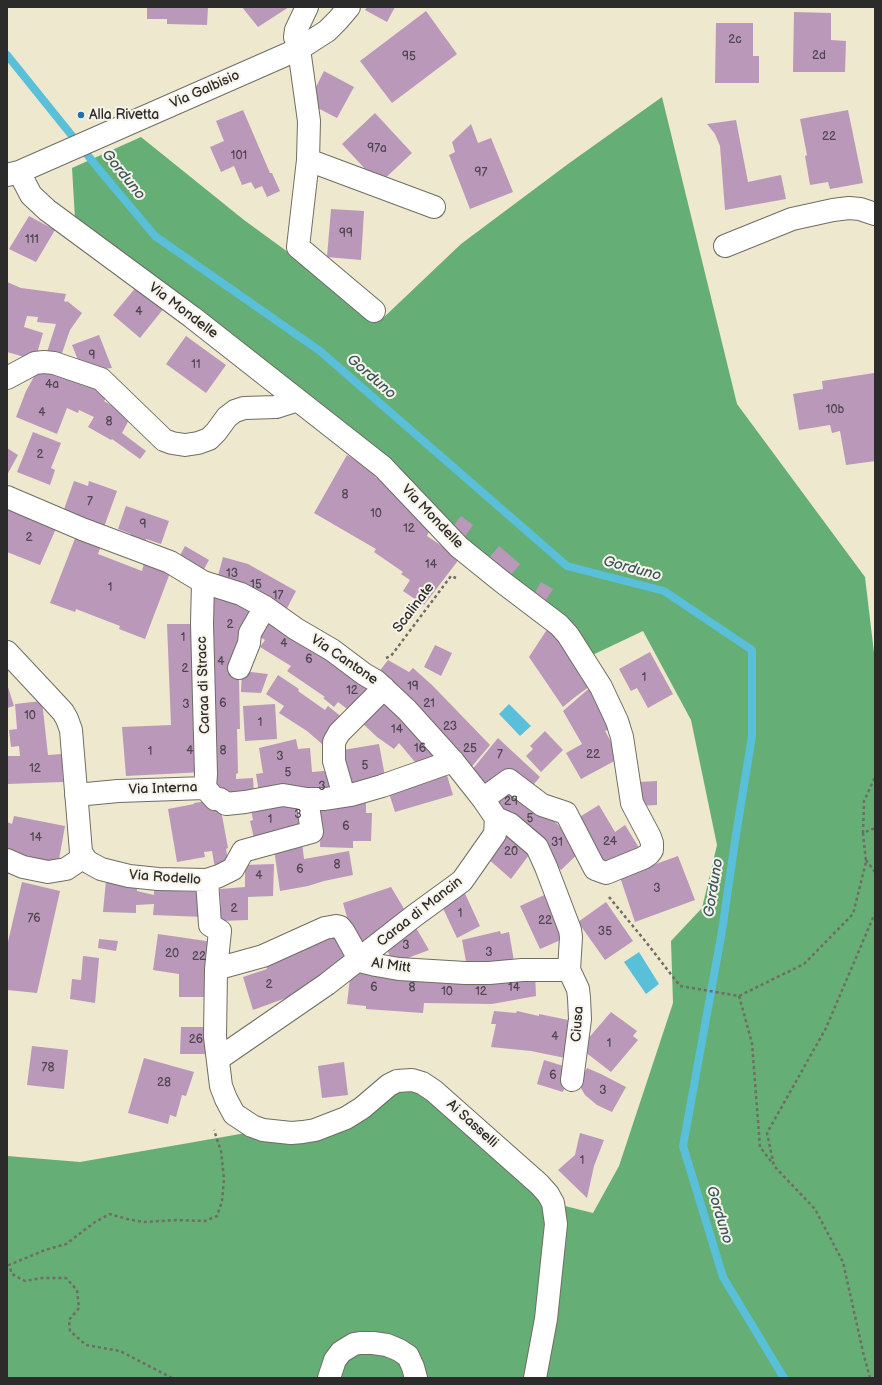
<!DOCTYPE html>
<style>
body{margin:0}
#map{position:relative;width:882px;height:1385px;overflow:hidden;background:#eee8cf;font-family:"Balsamiq Sans",sans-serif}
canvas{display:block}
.frame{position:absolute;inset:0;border:8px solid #2b2b2b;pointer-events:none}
</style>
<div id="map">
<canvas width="882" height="1385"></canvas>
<div class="frame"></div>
</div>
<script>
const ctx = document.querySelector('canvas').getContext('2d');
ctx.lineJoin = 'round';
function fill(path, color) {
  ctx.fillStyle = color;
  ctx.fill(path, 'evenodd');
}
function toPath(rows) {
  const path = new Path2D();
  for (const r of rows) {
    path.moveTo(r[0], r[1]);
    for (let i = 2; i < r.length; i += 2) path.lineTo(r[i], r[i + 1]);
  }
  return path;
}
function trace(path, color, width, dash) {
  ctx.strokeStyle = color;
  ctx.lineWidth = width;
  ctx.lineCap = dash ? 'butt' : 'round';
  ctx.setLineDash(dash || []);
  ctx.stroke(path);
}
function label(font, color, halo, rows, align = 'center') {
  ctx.font = font + ' "Balsamiq Sans",sans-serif';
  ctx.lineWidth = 4;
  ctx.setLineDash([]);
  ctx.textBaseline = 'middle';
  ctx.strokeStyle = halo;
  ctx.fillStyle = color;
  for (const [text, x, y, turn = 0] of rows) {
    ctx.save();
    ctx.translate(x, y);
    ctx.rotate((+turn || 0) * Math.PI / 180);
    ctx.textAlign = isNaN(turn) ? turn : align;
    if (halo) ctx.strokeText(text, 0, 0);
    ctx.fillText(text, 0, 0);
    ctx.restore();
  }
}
fill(toPath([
 [662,97,737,404,865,577,875,661,875,1378,7,1378,7,1156,80,1162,263,1130,291,1133,404,1080,553,1203,593,1213,619,1166,673,1003,671,941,702,908,717,845,691,720,643,631,584,659,383,467,75,219,72,168,141,137,244,220,381,320,461,244,568,164]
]), '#65ae76');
fill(toPath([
 [509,704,531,726,520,736,499,714],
 [639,952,659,984,646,994,624,962]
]), '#5abfd8');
trace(toPath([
 [7,55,102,173,155,236,320,351,567,566,664,591,752,650,752,736,735,841,722,931,683,1146,723,1277,784,1378]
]), '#5abfd8', 8);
fill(toPath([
 [147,7,208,7,207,25,167,24,167,19,147,19],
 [242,7,289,7,258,27],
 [367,7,395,7,387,22,365,10],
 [426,11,457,54,392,103,360,61],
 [794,12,831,13,831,40,846,41,845,72,793,72],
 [716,23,753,23,753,56,759,56,759,83,715,83],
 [324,71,354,87,337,118,308,103],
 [243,110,270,173,272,173,280,191,267,197,262,186,255,189,251,182,242,185,234,166,221,172,210,147,224,141,216,121],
 [848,110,863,183,830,189,828,182,810,185,805,156,807,155,800,119],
 [375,113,412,153,379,184,342,144],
 [736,120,748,182,781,175,786,199,725,210,720,146,715,134,707,124],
 [471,124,478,143,491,138,513,192,470,209,449,155,455,152,452,142],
 [331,209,364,211,361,260,327,257],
 [29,216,55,230,36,262,9,249],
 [7,282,21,288,66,294,64,301,66,302,67,301,82,313,70,330,61,356,47,352,56,324,37,322,38,317,27,316,24,327,43,333,35,360,7,352],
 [137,286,164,308,140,338,113,315],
 [99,335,112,368,82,370,72,345],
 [186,336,226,365,206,393,166,364],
 [41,364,65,373,108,395,104,401,131,416,122,433,146,451,140,459,112,439,111,440,88,427,94,417,79,410,78,413,67,408,57,434,16,417,26,391],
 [874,373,875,461,846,465,840,431,832,433,830,425,799,430,793,394,823,389,822,381],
 [33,432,61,443,51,468,55,470,50,485,17,472],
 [7,448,18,455,7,475],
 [347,455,378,473,375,477,408,497,433,523,427,536,460,558,424,605,403,591,410,580,401,574,403,572,374,552,376,549,314,513],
 [74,481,88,486,89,481,117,491,104,527,63,512],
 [7,502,58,524,40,565,7,552],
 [126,506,169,521,161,544,146,539,144,545,129,540,131,534,118,529],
 [461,516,473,525,464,538,451,529],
 [76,536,101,546,98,554,142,571,144,563,170,573,145,639,119,629,120,626,76,609,75,612,50,603],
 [185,546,209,560,201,575,177,561],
 [499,546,520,564,506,581,485,563],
 [223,557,248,564,296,591,284,614,216,583],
 [541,582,553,589,542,606,531,599],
 [216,589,260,607,244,647,235,647,236,678,239,678,240,729,237,729,238,773,236,774,236,779,253,778,254,794,216,798,207,618],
 [260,618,379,686,355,715,338,702,334,707,323,698,325,697,287,671,291,666,260,647,265,640,252,632],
 [167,624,198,624,204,772,126,776,122,727,171,725],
 [553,625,593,684,575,697,563,707,529,657,546,631],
 [435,645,452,653,441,676,424,667],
 [650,652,673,694,648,708,637,688,631,691,619,669],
 [388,660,409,672,413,668,432,685,490,745,469,770,375,677],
 [242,671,268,674,261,693,241,692],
 [278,675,299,689,298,691,325,710,328,706,343,718,322,744,307,731,279,713,284,706,266,694],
 [7,684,14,706,7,708],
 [593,685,614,727,605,731,620,758,581,779,566,753,582,744,563,711],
 [385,694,440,754,420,768,399,743,394,749,377,737,360,721],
 [42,701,48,755,62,754,63,782,7,784,7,756,20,756,19,746,11,747,9,730,17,729,15,704],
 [275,704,277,739,245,741,243,706],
 [545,731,563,750,541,772,526,756,533,749,530,746],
 [498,738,540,777,527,792,489,787,471,771],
 [296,739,298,749,310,748,312,772,334,770,337,795,260,798,256,774,263,773,259,748],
 [379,744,386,782,350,788,343,750],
 [446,772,453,795,395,812,388,790],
 [657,781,657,805,638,806,638,782],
 [512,782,550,817,566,833,584,848,561,870,529,838,490,803],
 [219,799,228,848,226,849,229,867,216,874,212,851,204,852,205,857,177,862,168,809,194,804,194,803],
 [366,799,366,813,372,813,371,841,353,841,353,848,320,847,321,806],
 [305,800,311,829,255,843,250,821,253,820,250,805],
 [599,805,615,832,625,825,641,851,601,865,573,821],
 [14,816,65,826,58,865,7,855,7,822,12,824],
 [508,825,535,847,511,879,487,858],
 [302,842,304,859,349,851,353,875,324,881,308,886,280,891,274,849],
 [678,856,695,900,635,922,620,877],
 [274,864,273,896,248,897,248,920,221,921,220,889,245,887,245,865],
 [106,880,137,888,137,891,154,895,154,890,199,892,204,917,153,915,154,904,136,905,136,913,103,912],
 [22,882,60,891,37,993,7,990,7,946],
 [391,887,409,917,356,948,343,903],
 [462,887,480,926,457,938,440,902],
 [551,892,570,936,540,949,520,906],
 [606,902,633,941,605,960,578,922],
 [412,921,429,950,392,964,385,942],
 [500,931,501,934,509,932,515,967,468,972,462,940],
 [339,933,354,959,295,994,286,998,253,1010,243,977,267,969,266,964,281,960,322,935,325,941],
 [158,934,213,942,208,997,179,997,179,974,153,970],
 [99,939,118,941,116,951,98,948],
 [83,956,99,958,95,1003,70,999,72,979,81,980],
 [351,969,535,973,536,996,492,1004,424,1003,423,1013,366,1009,366,1006,347,1004],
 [494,1011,516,1013,517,1011,539,1016,539,1014,578,1022,570,1059,531,1051,491,1047,496,1024,491,1024],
 [611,1012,637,1031,633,1036,638,1040,611,1072,580,1048],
 [181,1027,211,1027,211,1054,180,1054],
 [32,1046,68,1050,64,1089,27,1085],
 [144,1058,194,1072,186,1096,182,1095,176,1117,170,1115,168,1124,128,1113],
 [544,1060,570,1068,563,1092,537,1084],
 [344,1062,348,1095,322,1098,318,1066],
 [587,1068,601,1074,626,1087,612,1112,597,1105,585,1095,578,1083],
 [580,1133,604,1140,594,1166,587,1198,558,1170,575,1155]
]), '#ba98ba');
const minor = toPath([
 [307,7,296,30,295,37,299,49,309,121,308,160,298,247,374,311],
 [308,160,434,207],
 [19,172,31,195,47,210,192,317,383,467,459,547,501,581,559,625,568,635,601,687,617,721,622,737,632,803,650,837,652,843,652,850,649,854,643,858,606,873,595,869,566,813,542,805,509,780,483,799],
 [7,175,19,172,299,49,327,31,338,20,349,7],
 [725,246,792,219,833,210,849,208,860,209,875,214],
 [7,378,35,363,44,362,54,363,101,379,164,440,172,443,185,445,198,443,209,439,216,432,227,417,235,411,244,408,276,407,298,400],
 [7,497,82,529,170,562,203,582,241,594,265,607,296,629,332,650,364,674,376,681,407,710,453,761,483,799,496,818,510,824,537,847,546,867,570,930,571,937,569,970,522,970,489,973,465,973,399,969,376,965,364,962,359,959,344,932,340,927,336,926,325,928,263,956,216,969],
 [203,582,202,624,206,774,205,788],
 [7,652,51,699,63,712,67,719,71,730,81,852,86,860,90,863,101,869,129,876,158,879,207,880,210,925,220,931,216,969,215,1037,221,1086,226,1099,234,1114,252,1126,263,1130,291,1133,303,1132,315,1130,346,1118,362,1108,389,1085,397,1081,412,1080,422,1083,434,1091,539,1184,548,1194,553,1203,556,1224,546,1319,535,1378],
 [239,668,249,643,250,633,265,607],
 [76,795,118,791,205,788,215,799,220,799,226,804,245,802,283,795,307,799,325,799,351,795,382,786,453,761],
 [344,796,334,761,334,742,339,733,384,688],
 [7,860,23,867,48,872,66,869,84,857],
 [207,880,219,876,233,869,243,851,312,832,307,799],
 [569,970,578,989,579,998,580,1019,572,1080],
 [218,1059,327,984,414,916,462,881,495,834,496,818],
 [329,1378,335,1360,341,1352,354,1344,360,1343,373,1343,387,1345,399,1350,408,1356,413,1367,416,1378]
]);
trace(minor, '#6f6d64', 24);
trace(toPath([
 [386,658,391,656,451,576,456,578],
 [863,833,864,801,875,777],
 [866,860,875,872],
 [609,897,646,942,680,986,739,996,804,964,853,914,866,862,863,833,875,828],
 [739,996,752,1043,760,1147,773,1164],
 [172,1378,120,1351,86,1345,70,1331,69,1320,79,1308,77,1290,66,1278,42,1278,25,1281,12,1274,9,1265,45,1250,66,1244,95,1222,110,1214,127,1219,144,1222,176,1220,205,1221,217,1216,222,1201,224,1179,221,1151,214,1130],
 [870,1378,863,1352,843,1262,815,1209,774,1166,767,1133,826,1028,875,913]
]), '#6f6d64', 2.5, [3, 3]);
trace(minor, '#fff', 22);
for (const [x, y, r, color] of [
 [81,115,4,"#1f6fb2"]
]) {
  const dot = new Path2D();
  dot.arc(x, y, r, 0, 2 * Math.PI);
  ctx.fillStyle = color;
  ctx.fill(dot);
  trace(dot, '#f7f3e8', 1.5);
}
label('12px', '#4f464f', null, [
 ["2c",735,40],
 ["2d",819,56],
 ["95",409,57],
 ["22",829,137],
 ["97a",377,149],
 ["101",239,156],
 ["97",481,173],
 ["99",346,234],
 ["111",32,240],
 ["4",139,312],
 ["9",92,356],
 ["11",196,365],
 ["4a",52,385],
 ["10b",835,410],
 ["4",42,413],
 ["8",109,422],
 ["2",40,455],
 ["8",345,495],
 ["7",90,502],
 ["10",376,514],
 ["9",143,525],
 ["12",409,529],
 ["2",29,538],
 ["14",431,565],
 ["13",232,574],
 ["15",256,585],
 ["1",110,588],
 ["17",278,596],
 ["2",230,625],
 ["1",183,638],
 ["4",284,644],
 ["6",309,660],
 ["4",221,662],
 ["2",185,669],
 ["1",644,678],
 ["19",413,687],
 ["12",352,691],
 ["6",223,704],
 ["21",429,704],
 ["3",186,705],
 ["10",30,716],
 ["1",260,723],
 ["23",450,727],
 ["14",397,730],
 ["16",420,749],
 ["25",470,749],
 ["4",190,751],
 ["8",223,751],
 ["1",150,752],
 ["7",500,755],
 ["22",593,755],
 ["3",280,757],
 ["5",365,766],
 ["12",35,769],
 ["5",288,773],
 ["3",322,787],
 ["29",511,802],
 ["3",298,815],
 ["5",530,819],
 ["1",270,820],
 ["6",346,827],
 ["14",36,838],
 ["24",610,842],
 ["31",557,843],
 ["20",511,852],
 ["8",337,865],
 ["6",300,870],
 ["4",259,876],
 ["3",657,889],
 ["2",234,909],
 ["1",460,914],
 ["76",34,919],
 ["22",545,921],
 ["35",605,932],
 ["3",406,946],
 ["3",489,953],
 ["20",172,954],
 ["22",199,957],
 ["2",269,985],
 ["6",374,988],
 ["8",412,988],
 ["14",514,988],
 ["10",447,992],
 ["12",481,992],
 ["4",555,1037],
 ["26",196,1040],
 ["1",609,1044],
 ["78",48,1068],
 ["6",553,1076],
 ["28",164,1083],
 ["3",603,1091],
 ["1",582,1161]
]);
label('14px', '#2b2b2b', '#f7f3e8', [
 ["Via Galbisio",205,90,-24],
 ["Via Mondelle",183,311,37],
 ["Via Mondelle",432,517,46],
 ["Scalinate",414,608,-53],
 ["Via Cantone",344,660,34],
 ["Caraa di Stracc",204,685,-92],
 ["Via Interna",163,789,-2],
 ["Via Rodello",165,878,4],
 ["Caraa di Mancin",420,912,-38],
 ["Al Mitt",391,966,8],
 ["Ciusa",578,1024,-86],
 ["Ai Sasselli",472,1124,42]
]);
label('14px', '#2b2b2b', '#f7f3e8', [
 ["Alla Rivetta",89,115]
], 'left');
label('italic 15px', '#39575f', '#f7f3e8', [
 ["Gorduno",123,175,51],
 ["Gorduno",371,377,41],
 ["Gorduno",632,569,15],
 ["Gorduno",714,888,-81],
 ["Gorduno",719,1215,73]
]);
</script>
